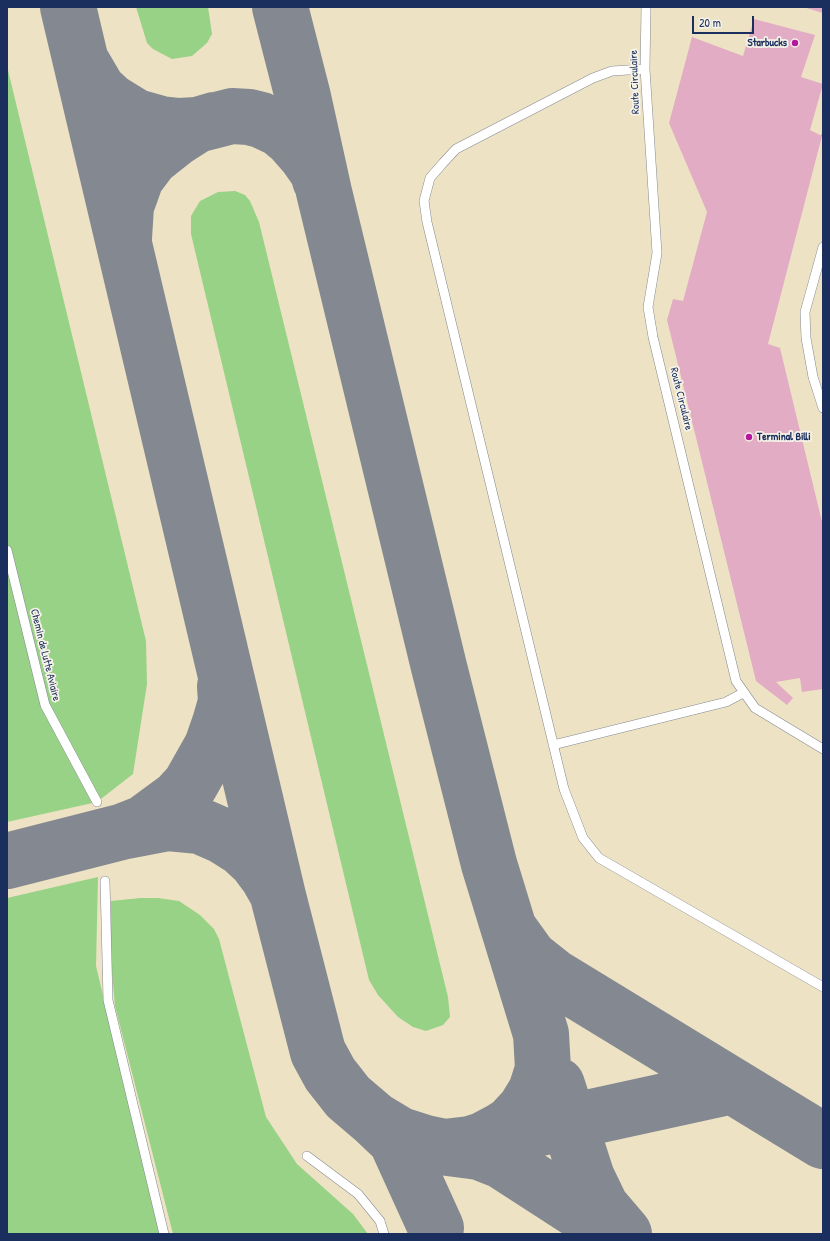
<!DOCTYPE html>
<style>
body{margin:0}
#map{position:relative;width:830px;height:1241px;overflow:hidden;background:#ede3c4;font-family:"Patrick Hand",sans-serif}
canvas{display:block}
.frame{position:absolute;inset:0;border:8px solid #1b2f5e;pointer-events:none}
.scale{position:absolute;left:692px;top:16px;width:62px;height:18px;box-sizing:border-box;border:2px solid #1b2f5e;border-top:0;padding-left:5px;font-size:12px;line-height:14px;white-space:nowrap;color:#1b2f5e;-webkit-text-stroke:3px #f7f3e8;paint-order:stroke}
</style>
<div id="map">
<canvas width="830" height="1241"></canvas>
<div class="frame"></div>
<div class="scale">20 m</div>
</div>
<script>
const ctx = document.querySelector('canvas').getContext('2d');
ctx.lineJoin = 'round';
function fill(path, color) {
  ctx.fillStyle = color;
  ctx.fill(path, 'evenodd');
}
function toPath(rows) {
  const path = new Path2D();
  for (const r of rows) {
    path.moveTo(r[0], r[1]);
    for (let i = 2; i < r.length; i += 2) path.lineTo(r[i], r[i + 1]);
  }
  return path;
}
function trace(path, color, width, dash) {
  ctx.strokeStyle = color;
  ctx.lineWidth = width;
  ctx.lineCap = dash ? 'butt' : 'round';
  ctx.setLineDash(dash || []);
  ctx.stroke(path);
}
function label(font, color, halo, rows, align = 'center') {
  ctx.font = font + ' "Patrick Hand",sans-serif';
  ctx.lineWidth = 3.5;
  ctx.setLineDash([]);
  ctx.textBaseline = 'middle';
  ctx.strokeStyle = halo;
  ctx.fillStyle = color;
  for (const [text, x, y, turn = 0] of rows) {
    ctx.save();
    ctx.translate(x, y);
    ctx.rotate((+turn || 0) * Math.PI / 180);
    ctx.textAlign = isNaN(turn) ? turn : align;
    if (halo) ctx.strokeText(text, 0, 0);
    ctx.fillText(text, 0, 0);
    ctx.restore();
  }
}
fill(toPath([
 [136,7,208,7,212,34,207,43,192,56,172,59,153,49,147,43],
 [7,66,146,641,147,684,133,774,97,802,7,822],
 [235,191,245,195,250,201,259,222,448,997,450,1017,443,1025,426,1031,413,1027,398,1017,378,995,369,980,191,234,191,216,200,201,218,192],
 [98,877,96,966,160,1234,7,1234,7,898],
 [140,898,158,898,179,901,200,915,214,929,219,939,266,1117,297,1164,353,1214,368,1234,173,1234,115,1006,111,961,111,901]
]), '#98d286');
trace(toPath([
 [68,7,278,896,318,1052,330,1074,348,1097,375,1120,400,1135,425,1143,444,1147,470,1144,483,1140,500,1131,511,1124,525,1109,536,1091,543,1069,541,1034,489,864,439,667,324,192,303,97,280,7],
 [81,61,98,90,110,101,136,117,161,124,179,126,197,125,232,116,249,117,261,120,280,129,292,139,306,155,318,172,320,180],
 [124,238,126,206,136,178,151,158,175,139,197,125,214,120],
 [121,832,144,823,178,798,190,785,212,746,220,723,226,702,225,686],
 [7,861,121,832,168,823,200,826,223,836,242,848,256,861,268,877,276,891],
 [512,933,530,958,554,977,823,1141],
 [557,1085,587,1178,601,1207,624,1234],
 [375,1120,396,1140,436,1228],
 [486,1140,733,1086],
 [448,1148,479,1152,502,1161,615,1234]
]), '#848991', 56);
fill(toPath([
 [803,7,823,7,823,13],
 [754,19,815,35,801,77,823,84,810,130,822,136,768,344,780,348,823,526,823,689,802,692,800,678,776,682,793,698,787,705,756,681,667,320,673,299,683,301,707,212,669,123,692,37,743,56]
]), '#e2acc5');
const lane = toPath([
 [646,7,645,69,657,253,648,307,653,337,736,681,755,708,823,749],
 [645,69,612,71,593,78,456,149,443,163,430,178,424,201,427,222,564,789,583,838,599,858,823,987],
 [823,247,805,312,806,338,813,377,823,408],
 [7,550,45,705,97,802],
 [553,745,726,702,743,693],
 [105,881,108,1000,164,1234],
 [307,1156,358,1194,380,1221,384,1234]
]);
trace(lane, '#848991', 10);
trace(toPath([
 [822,136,823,135]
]), '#848991', 2.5, [3, 3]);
trace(lane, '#fff', 9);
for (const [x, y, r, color] of [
 [795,43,4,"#b5179e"],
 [749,437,4,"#b5179e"]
]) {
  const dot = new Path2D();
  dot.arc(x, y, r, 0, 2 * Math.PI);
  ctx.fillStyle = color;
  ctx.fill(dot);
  trace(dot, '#f7f3e8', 1.5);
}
label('bold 11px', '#1b2f5e', '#f7f3e8', [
 ["Starbucks",787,43],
 ["Terminal Billi",757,437,"left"]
], 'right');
label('11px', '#1b2f5e', '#f7f3e8', [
 ["Route Circulaire",635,82,-92],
 ["Route Circulaire",681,399,76],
 ["Chemin de Lutte Aviaire",45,655,76]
]);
</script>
